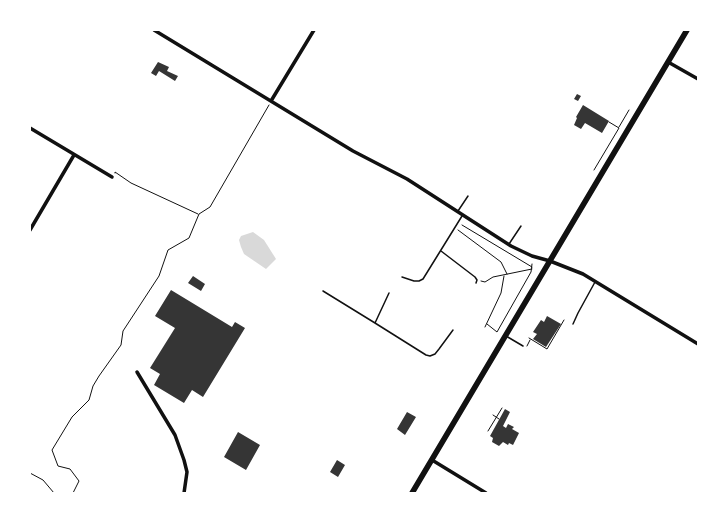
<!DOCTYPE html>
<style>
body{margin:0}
#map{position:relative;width:728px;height:523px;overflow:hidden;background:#fff;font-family:"Alegreya Sans",sans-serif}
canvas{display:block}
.frame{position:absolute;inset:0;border:31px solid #fff;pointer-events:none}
</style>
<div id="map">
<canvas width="728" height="523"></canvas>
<div class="frame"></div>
</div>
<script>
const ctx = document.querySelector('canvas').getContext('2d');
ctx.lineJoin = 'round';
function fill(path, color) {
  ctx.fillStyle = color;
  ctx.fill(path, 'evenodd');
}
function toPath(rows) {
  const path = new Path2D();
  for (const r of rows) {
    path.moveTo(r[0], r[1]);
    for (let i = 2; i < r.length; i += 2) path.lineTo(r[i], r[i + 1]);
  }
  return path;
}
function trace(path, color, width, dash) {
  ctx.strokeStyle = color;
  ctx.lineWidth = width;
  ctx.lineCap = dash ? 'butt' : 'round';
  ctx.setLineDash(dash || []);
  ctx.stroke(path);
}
fill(toPath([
 [253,232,264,240,276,259,266,269,244,254,241,247,239,240,241,236]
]), '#d9d9d9');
fill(toPath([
 [158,62,169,67,167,71,178,76,175,81,159,71,156,76,151,73],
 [577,94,581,96,578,101,574,99],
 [583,105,609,121,602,133,585,123,581,129,574,125,577,118,576,117],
 [193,276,205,284,201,291,188,283],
 [171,290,232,327,235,322,245,328,203,397,192,390,184,403,154,385,160,374,150,368,175,328,155,316],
 [547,316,561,324,546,347,533,339,537,334,533,332,541,320,544,322],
 [505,409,510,412,503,426,506,428,508,424,514,427,512,429,519,433,513,445,509,443,508,445,503,442,499,446,492,442,493,438,490,436],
 [407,412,416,417,405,435,397,429],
 [238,432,260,445,246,470,224,457],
 [337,460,345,465,338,477,330,472]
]), '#353535');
trace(toPath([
 [619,127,629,110],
 [594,170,619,128,609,122],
 [115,173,115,172,131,183,198,214],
 [462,225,532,267],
 [458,230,501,262,507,274],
 [481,281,485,282,493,277,532,269],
 [487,324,497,332,531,272,532,264],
 [485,327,501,293,504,276],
 [529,338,547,349,564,320],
 [527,346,530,340],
 [493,415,499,419],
 [488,431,502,408],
 [30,473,43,480,54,493],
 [73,493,79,481,70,469,58,466,52,450,72,417,89,400,93,386,99,376,121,345,123,331,159,276,168,250,189,238,199,214,210,207,269,105]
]), '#111', 1);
trace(toPath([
 [458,211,468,196],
 [509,244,521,226],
 [441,251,475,277,477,280,476,283],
 [402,277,414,281,419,281,423,279,462,216],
 [323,291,375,323,389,293],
 [375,323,426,355,430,356,435,354,439,349,453,330],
 [573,324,578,313,595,282],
 [506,336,523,346]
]), '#111', 1.5);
trace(toPath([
 [154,30,353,151,407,179,511,246,532,256,550,261,583,274,698,344],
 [668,62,698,79],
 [271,101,314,30],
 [30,128,112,177],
 [30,230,74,155],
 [137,372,175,435,184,460,187,472,184,493],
 [432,460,486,493]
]), '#111', 3.5);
trace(toPath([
 [412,493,687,30]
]), '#111', 5.5);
</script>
